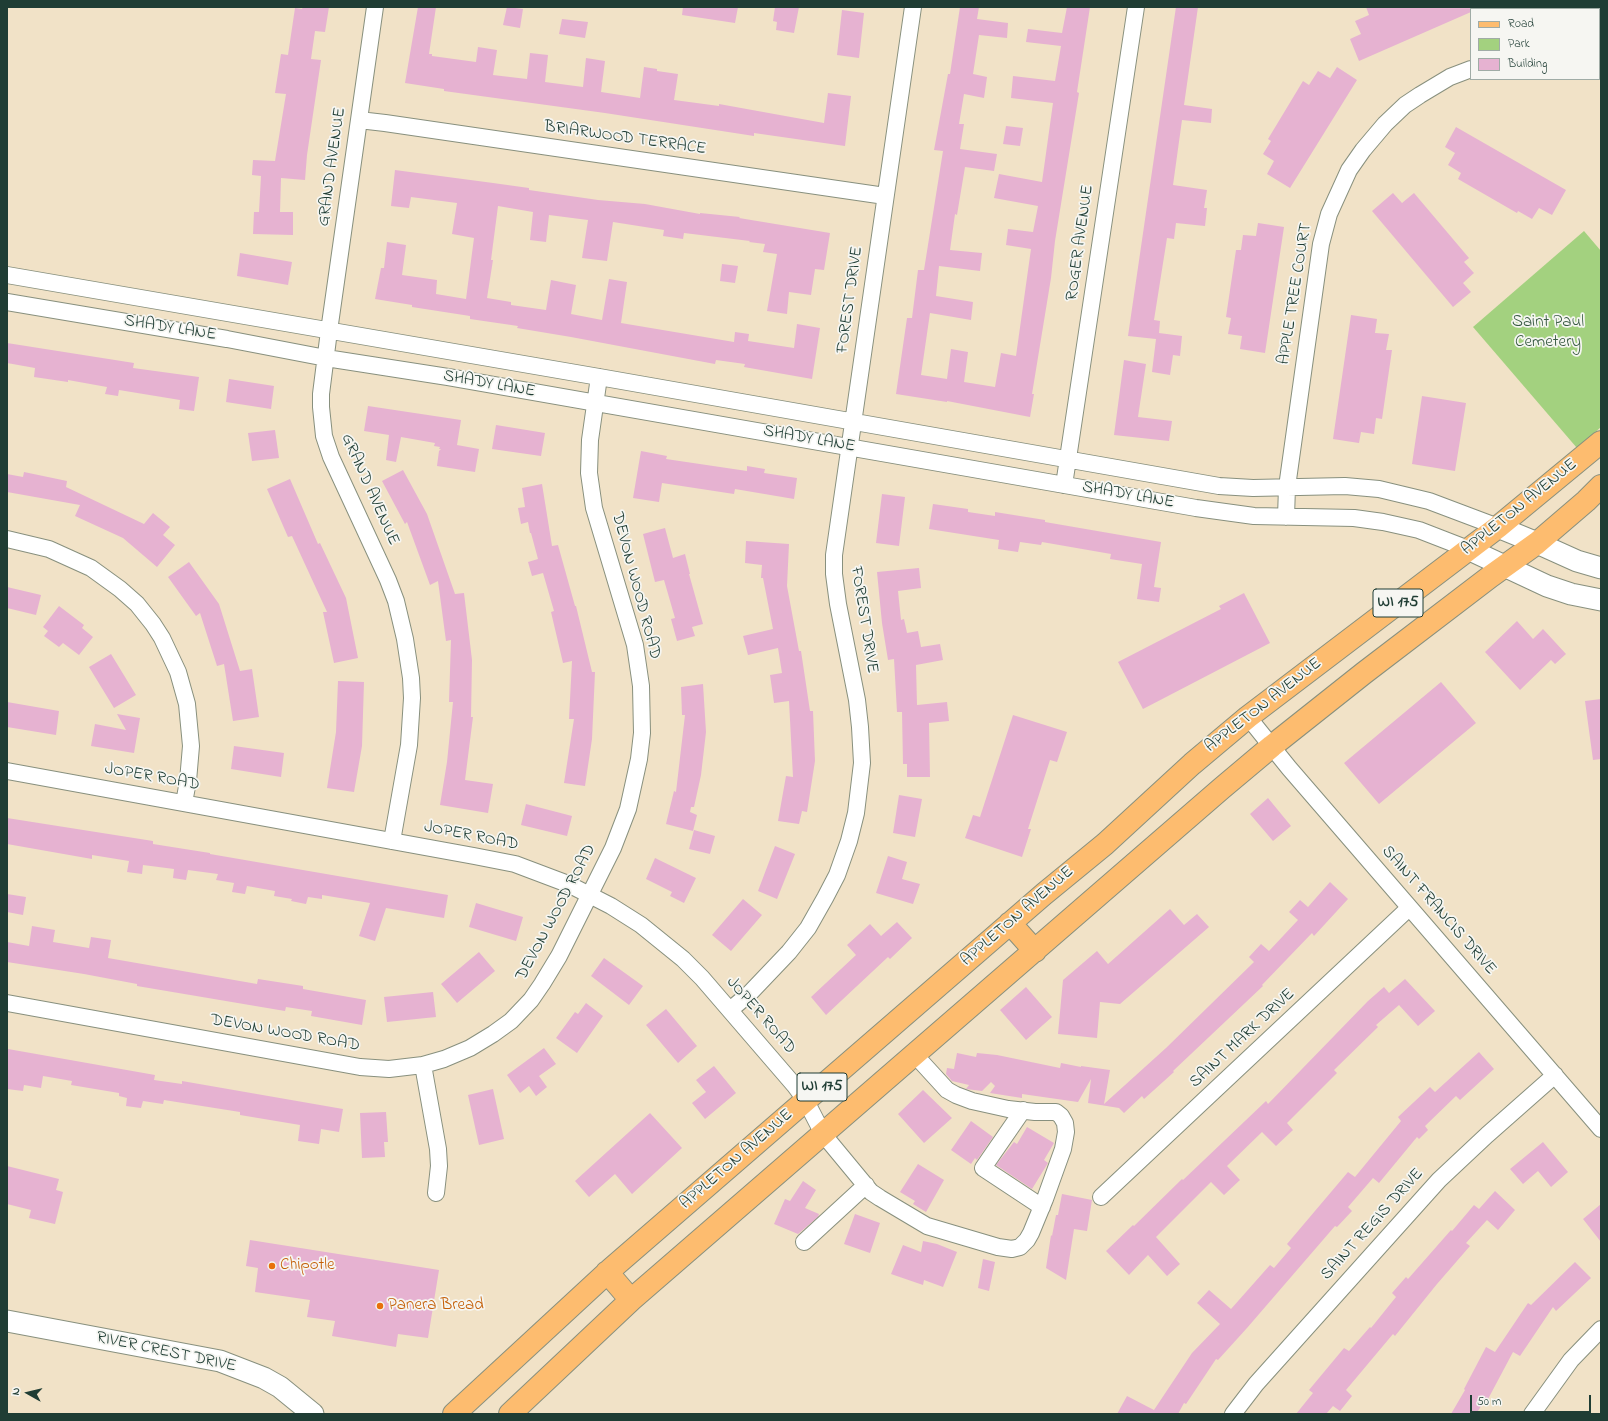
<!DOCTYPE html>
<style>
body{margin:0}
#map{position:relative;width:1608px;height:1421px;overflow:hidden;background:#f1e2c7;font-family:"Indie Flower",sans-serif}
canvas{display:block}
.frame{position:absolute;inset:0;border:8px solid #1f3d34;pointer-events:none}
.legend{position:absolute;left:1470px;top:8px;width:130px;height:72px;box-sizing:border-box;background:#f6f6f2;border:1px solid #a0aca6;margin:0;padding:5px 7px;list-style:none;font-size:12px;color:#1f3d34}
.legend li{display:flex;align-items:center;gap:8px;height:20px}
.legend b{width:20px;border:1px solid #a0aca6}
.north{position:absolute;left:8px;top:1373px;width:40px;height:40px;-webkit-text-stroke:3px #f6f6f2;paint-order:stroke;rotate:278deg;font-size:11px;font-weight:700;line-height:16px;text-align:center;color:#1f3d34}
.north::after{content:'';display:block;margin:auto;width:14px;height:18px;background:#1f3d34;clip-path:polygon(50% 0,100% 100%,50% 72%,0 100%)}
.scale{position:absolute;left:1470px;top:1395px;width:121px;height:18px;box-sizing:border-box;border:2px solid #1f3d34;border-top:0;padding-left:5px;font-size:12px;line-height:14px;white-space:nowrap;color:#1f3d34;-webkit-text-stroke:3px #f6f6f2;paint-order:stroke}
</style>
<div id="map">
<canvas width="1608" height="1421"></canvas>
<div class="frame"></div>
<ul class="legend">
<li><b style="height:5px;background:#fdbc6f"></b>Road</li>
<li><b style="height:11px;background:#a3d17f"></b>Park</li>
<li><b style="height:11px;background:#e6b2d1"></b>Building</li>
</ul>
<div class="north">N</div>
<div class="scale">50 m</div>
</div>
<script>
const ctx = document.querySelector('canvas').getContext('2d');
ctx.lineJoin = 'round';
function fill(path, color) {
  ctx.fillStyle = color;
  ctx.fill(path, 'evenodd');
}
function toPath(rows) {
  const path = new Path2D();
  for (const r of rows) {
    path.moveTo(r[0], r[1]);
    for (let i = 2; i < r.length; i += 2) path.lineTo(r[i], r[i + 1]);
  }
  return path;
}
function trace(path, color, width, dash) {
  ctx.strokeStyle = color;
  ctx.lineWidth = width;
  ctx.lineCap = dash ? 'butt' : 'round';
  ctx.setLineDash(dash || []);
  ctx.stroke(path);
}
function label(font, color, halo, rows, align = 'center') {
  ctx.font = font + ' "Indie Flower",sans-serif';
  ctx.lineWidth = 3.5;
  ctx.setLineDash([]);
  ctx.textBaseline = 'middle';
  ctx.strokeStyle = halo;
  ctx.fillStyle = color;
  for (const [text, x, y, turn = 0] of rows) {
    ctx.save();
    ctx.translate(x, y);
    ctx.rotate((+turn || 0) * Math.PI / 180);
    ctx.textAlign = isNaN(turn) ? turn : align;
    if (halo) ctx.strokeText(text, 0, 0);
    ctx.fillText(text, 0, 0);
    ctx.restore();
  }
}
fill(toPath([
 [1584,231,1601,251,1601,427,1577,448,1473,327]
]), '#a3d17f');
fill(toPath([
 [303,7,329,7,325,32,315,31,311,59,321,60,307,155,305,180,281,178,280,212,293,212,293,235,253,234,254,212,259,212,261,176,252,175,253,160,275,161,286,94,275,93,281,54,288,55,295,8,302,9],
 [418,7,436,7,429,54,432,54,432,56,476,62,478,47,497,50,493,75,527,79,530,53,548,55,545,82,583,87,586,58,605,61,601,92,640,98,644,67,657,69,657,71,678,74,674,100,719,106,719,104,824,123,828,93,851,96,845,146,754,133,754,136,605,113,444,91,444,89,405,83],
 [507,7,523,9,520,28,503,25],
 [683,7,738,7,735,23,682,15],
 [775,7,799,7,794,33,776,30,777,22,773,21],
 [960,7,979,7,977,19,1008,23,1007,38,979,35,973,74,987,77,984,98,964,94,959,124,964,124,960,149,997,154,994,171,965,167,957,215,955,214,950,250,982,253,980,271,939,266,936,296,973,302,971,320,930,313,921,375,947,379,951,349,968,352,964,382,995,387,1001,353,1016,356,1031,249,1006,245,1008,229,1033,232,1038,206,994,198,999,174,1042,182,1053,103,1011,98,1013,76,1055,81,1061,46,1026,42,1028,29,1062,33,1067,7,1090,7,1077,92,1079,93,1055,241,1051,278,1032,394,1034,394,1030,417,947,401,947,402,896,394,907,318,912,318,918,270,924,270,943,151,934,150,948,74,950,74],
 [1176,7,1198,7,1184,105,1212,109,1211,123,1182,120,1173,185,1207,190,1204,208,1207,208,1205,226,1176,223,1174,239,1167,238,1154,320,1160,321,1159,333,1182,336,1180,356,1173,355,1170,375,1152,372,1156,339,1128,336],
 [1366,7,1482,7,1477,9,1471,9,1471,12,1359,61,1350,39,1361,34,1355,21,1369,15],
 [842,10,864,13,859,58,837,55],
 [562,19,588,22,585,38,559,34],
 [1337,67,1357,80,1290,188,1267,174,1274,161,1263,154,1271,141,1268,139,1303,81,1309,85,1318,71,1330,78],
 [1006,126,1023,128,1020,146,1003,144],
 [1456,127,1566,190,1552,215,1539,208,1532,219,1518,211,1517,213,1458,179,1461,173,1448,165,1455,153,1445,147],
 [395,170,493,183,529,188,529,190,598,200,645,204,700,214,700,213,740,217,739,218,830,233,824,270,815,269,811,295,789,292,787,314,767,311,777,254,763,252,765,244,749,242,750,241,684,233,683,239,663,236,664,230,613,222,607,261,582,258,588,220,549,215,546,242,530,240,533,212,498,206,491,260,493,260,487,298,511,302,511,305,546,310,551,280,576,285,571,314,602,320,609,279,627,282,621,323,734,342,735,332,749,334,748,341,794,348,797,324,820,328,812,379,744,367,745,364,716,360,715,364,571,337,517,328,518,326,470,319,470,316,412,307,412,305,375,299,381,268,384,268,387,242,406,245,402,275,437,280,436,294,466,299,474,238,452,234,457,203,411,197,409,208,391,206],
 [1393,193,1402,203,1414,193,1469,258,1464,262,1474,273,1463,283,1471,292,1453,307,1372,211],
 [1258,223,1284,227,1265,353,1240,349,1242,336,1228,334,1231,318,1226,317,1236,250,1241,250,1243,235,1256,236],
 [240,253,292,262,288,285,237,276],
 [722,264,738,266,735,283,720,281],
 [1351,315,1377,319,1375,333,1389,334,1386,350,1392,350,1382,419,1376,418,1374,434,1361,432,1359,443,1333,439],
 [7,343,134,363,133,368,199,377,194,411,179,409,180,400,119,390,118,396,105,394,107,387,68,380,68,382,34,377,35,368,7,363],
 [1124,360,1146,364,1138,417,1172,421,1169,441,1114,435],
 [229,379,274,386,271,409,226,402],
 [1422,396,1466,403,1455,471,1412,464],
 [368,406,461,420,457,445,479,449,475,472,437,466,439,451,441,449,439,449,440,447,434,446,435,443,401,437,396,462,386,460,389,435,364,431],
 [496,425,545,433,541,456,492,449],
 [275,430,279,458,252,461,248,433],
 [641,451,667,456,666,459,747,471,747,466,765,469,764,473,797,478,794,499,735,489,734,494,662,483,659,502,633,498],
 [403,470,427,514,455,594,464,593,472,660,471,717,473,717,465,780,493,784,488,813,440,805,447,762,453,702,449,702,451,640,446,641,438,581,430,585,407,522,405,524,382,481],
 [24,472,67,481,66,487,144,524,153,513,170,527,163,535,175,545,157,567,123,538,75,516,80,505,7,492,7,474,23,477],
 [290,479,318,544,320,543,346,598,358,658,334,663,323,612,327,612,292,536,288,537,267,489],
 [542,484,552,546,558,545,575,606,576,606,592,672,595,672,592,739,585,786,564,783,574,719,569,719,572,661,563,663,551,612,554,611,543,573,532,576,528,562,538,559,531,533,530,533,528,522,521,524,518,508,525,507,522,488],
 [882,494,905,497,899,546,876,543],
 [933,504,968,509,968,512,995,516,995,512,1045,520,1045,522,1161,542,1154,587,1161,588,1159,602,1137,599,1142,564,1110,559,1111,554,1042,542,1041,545,1020,542,1018,552,998,549,999,540,929,529],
 [665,528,673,558,685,554,690,574,689,574,703,624,692,627,695,636,677,641,671,619,675,618,664,580,655,582,643,534],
 [746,541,789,544,787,586,799,651,801,651,810,711,813,711,815,761,807,812,802,811,799,824,778,821,786,776,793,777,789,701,774,703,770,675,782,673,778,648,748,655,743,636,773,629,763,578,761,578,762,565,745,563],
 [189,562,219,604,240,671,252,669,259,717,233,721,224,664,217,666,200,613,196,616,168,577],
 [919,568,921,588,898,591,901,620,904,619,907,633,918,631,921,647,940,644,943,660,916,665,917,705,947,702,949,721,929,723,930,777,907,777,907,764,903,764,902,712,897,712,894,659,888,660,882,623,877,572],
 [7,587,41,595,36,615,7,608],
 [1244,593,1270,643,1143,709,1118,662,1221,609,1219,606],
 [59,606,84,625,82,628,93,637,79,655,63,643,59,647,44,636,48,631,43,627],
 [1517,621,1533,639,1543,629,1566,654,1555,664,1551,660,1520,690,1485,652],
 [111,654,136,695,114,708,89,667],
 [338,681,364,682,362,746,354,792,327,788,336,732],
 [1441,682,1476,723,1379,804,1344,763],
 [703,684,706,732,701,775,694,807,691,807,690,812,697,815,693,831,666,824,674,791,676,792,685,715,682,715,681,687],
 [1601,699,1601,759,1593,760,1585,701],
 [7,702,59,711,56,735,7,727],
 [117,714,140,718,134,753,91,746,95,724,126,730],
 [1013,715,1067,732,1057,762,1050,760,1028,829,1031,829,1022,857,965,838,973,815,980,817],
 [234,746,284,753,281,777,231,769],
 [899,795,922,799,915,837,893,833],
 [1268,798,1291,826,1273,841,1250,814],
 [526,804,572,816,567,836,521,825],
 [7,818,153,841,153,844,210,853,210,854,448,895,444,918,386,908,375,941,359,936,370,903,322,895,322,899,308,897,306,904,291,901,292,899,274,896,275,891,247,886,245,894,232,892,234,883,216,880,218,874,188,870,186,880,173,878,174,869,143,865,142,874,127,872,129,861,92,855,92,859,7,844],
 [694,830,715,836,710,854,689,849],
 [775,846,795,854,777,899,758,891],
 [888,856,907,862,902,879,920,884,913,904,876,893],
 [655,858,696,878,684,903,670,896,672,892,646,879],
 [1330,882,1348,899,1314,936,1312,933,1262,985,1263,986,1173,1071,1174,1072,1144,1099,1142,1096,1124,1113,1119,1108,1088,1103,1091,1079,1078,1102,1022,1094,1022,1098,990,1093,995,1086,991,1082,982,1091,966,1089,969,1085,952,1081,946,1074,947,1068,954,1069,957,1053,976,1057,977,1053,997,1055,1060,1068,1061,1063,1081,1067,1081,1066,1110,1070,1104,1104,1166,1048,1254,962,1249,957,1261,944,1269,951,1298,920,1289,912,1300,900,1308,907],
 [7,894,26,897,23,915,7,912],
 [743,899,762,915,731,951,712,935],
 [476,903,523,917,516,941,469,927],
 [1170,909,1184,925,1197,914,1209,927,1120,1004,1100,1002,1097,1038,1058,1034,1063,980,1097,951,1108,964],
 [897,922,912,938,890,959,888,957,826,1015,811,997,856,955,847,945,870,924,881,936],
 [32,926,55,930,53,942,89,948,91,937,111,940,108,958,257,984,258,979,303,986,303,989,366,1000,362,1025,311,1016,312,1011,286,1007,285,1011,137,986,137,984,84,974,7,962,7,942,29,946],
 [479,952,495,971,457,1003,441,984],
 [604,958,643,986,629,1005,591,976],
 [1405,979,1435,1011,1418,1026,1399,1005,1376,1025,1378,1027,1334,1070,1337,1073,1287,1123,1293,1130,1276,1146,1262,1132,1227,1166,1240,1180,1224,1195,1211,1182,1156,1237,1180,1264,1167,1276,1148,1255,1129,1275,1106,1251,1133,1225,1134,1226,1182,1179,1183,1180,1266,1101,1268,1104,1368,1001,1384,987,1389,993],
 [1026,987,1052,1017,1026,1040,1000,1010],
 [433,992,436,1017,387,1022,384,997],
 [586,1003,603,1016,577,1053,556,1038,575,1012,578,1014],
 [666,1009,697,1046,678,1063,646,1025],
 [544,1048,556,1064,539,1076,547,1087,536,1096,529,1086,520,1093,507,1075],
 [8,1049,155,1075,154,1080,182,1084,182,1081,343,1109,339,1132,321,1129,319,1144,298,1141,300,1125,240,1115,240,1112,164,1100,163,1104,143,1101,141,1108,126,1106,127,1098,119,1096,119,1093,71,1085,72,1081,43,1076,41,1088,24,1085,23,1091,7,1089],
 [1479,1052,1494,1069,1460,1100,1456,1096,1425,1126,1428,1130,1419,1139,1417,1137,1379,1183,1373,1178,1348,1207,1352,1211,1337,1227,1335,1226,1247,1328,1218,1360,1216,1359,1186,1404,1184,1403,1178,1414,1117,1414,1127,1396,1154,1410,1192,1353,1220,1324,1197,1303,1209,1290,1231,1309,1270,1265,1274,1268,1291,1248,1287,1244,1348,1172,1355,1177,1401,1121,1398,1117,1430,1087,1435,1092],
 [714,1066,736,1093,705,1119,692,1103,706,1092,696,1080],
 [493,1089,504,1139,479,1145,468,1095],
 [923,1090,952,1118,924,1143,898,1114],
 [386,1112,388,1142,384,1142,385,1157,362,1158,360,1113],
 [650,1113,682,1148,632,1194,615,1174,589,1197,575,1181],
 [971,1121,993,1137,977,1160,975,1158,971,1164,951,1150],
 [1027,1127,1054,1143,1044,1160,1048,1163,1032,1189,996,1165,1014,1142,1017,1144],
 [1543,1142,1568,1172,1551,1187,1538,1171,1523,1184,1510,1169],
 [918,1164,944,1180,926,1212,913,1204,915,1201,900,1192],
 [7,1166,59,1179,56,1190,63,1192,55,1224,29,1218,31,1210,7,1204],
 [803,1181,816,1190,805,1208,819,1214,818,1217,798,1234,774,1224,785,1199,790,1201],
 [1495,1191,1515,1210,1498,1230,1487,1220,1466,1243,1470,1246,1437,1284,1395,1336,1393,1334,1346,1390,1352,1396,1340,1411,1333,1406,1326,1414,1296,1414,1313,1393,1309,1390,1344,1348,1349,1351,1370,1327,1371,1328,1396,1297,1392,1293,1406,1277,1408,1279,1451,1230,1452,1231,1474,1205,1479,1209],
 [1062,1194,1092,1200,1087,1231,1074,1229,1066,1280,1046,1268,1051,1235,1052,1236,1056,1215,1058,1215],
 [1601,1204,1601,1242,1583,1219],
 [855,1214,880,1223,870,1253,844,1244],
 [250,1240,439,1270,428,1338,398,1334,396,1347,332,1336,335,1321,307,1317,310,1300,255,1292,258,1268,246,1266],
 [923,1241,937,1244,957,1252,943,1287,924,1280,923,1285,891,1274,903,1245,921,1252],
 [983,1259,995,1262,989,1291,978,1288],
 [1575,1262,1591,1278,1556,1311,1553,1307,1520,1356,1513,1352,1487,1401,1485,1400,1476,1414,1451,1414,1465,1390,1464,1389,1486,1347,1495,1352,1528,1303,1531,1305]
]), '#e6b2d1');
const minor = toPath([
 [375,7,329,331,321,394,321,407,324,436,331,457,388,580,396,601,405,639,411,678,412,698,409,745,392,841],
 [359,120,385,123,885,196],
 [7,275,599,377,1219,486,1253,488,1345,486,1379,489,1429,501,1498,527],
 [7,302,227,339,326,358,448,377,1196,508,1254,516,1354,518,1383,522,1419,530,1468,549],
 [1064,485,1136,7],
 [1286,517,1287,487,1321,244,1329,214,1349,170,1363,150,1385,124,1405,105,1420,95,1450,77,1471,69],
 [7,539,49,549,91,568,120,589,137,604,153,624,162,638,178,672,187,704,191,746,188,781,184,803],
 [1248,717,1289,768,1601,1129],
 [7,771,474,856,515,864,568,884,611,906,641,925,683,959,702,978,795,1086,806,1101,823,1134,871,1192,880,1198,927,1226,998,1247,1012,1249,1020,1247,1027,1240,1031,1233,1045,1199,1063,1149,1066,1132,1065,1123,1061,1116,1056,1112,1035,1112,1008,1109,972,1101,956,1095,947,1090,915,1055],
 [7,1003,360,1067,389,1069,423,1065,444,1059,470,1048,493,1034,511,1021,531,1000,542,984,559,956,613,848,628,809,639,759,642,733,641,686,635,645,594,508,589,473,590,440,599,377],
 [730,1010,749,994,789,952,808,928,825,898,837,875,849,841,856,813,862,763,860,727,857,700,838,604,834,574,834,555,913,7],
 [423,1065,438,1149,439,1166,436,1193],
 [1023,1110,983,1168,1042,1207],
 [1101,1197,1409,908],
 [804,1242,866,1185],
 [1233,1414,1256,1384,1439,1180,1487,1135,1555,1075],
 [1532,1414,1571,1360,1601,1329]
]);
const tertiary = toPath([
 [1498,527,1537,543,1577,561,1601,568],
 [1468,549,1547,586,1571,594,1601,600],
 [7,1321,220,1361,264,1378,280,1387,313,1414]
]);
const primary = toPath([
 [1010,923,1035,951],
 [607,1272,631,1300],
 [454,1414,611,1269,1044,894,1105,844,1192,764,1248,717,1498,527,1601,442],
 [510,1414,631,1300,1222,788,1272,746,1364,673,1491,576,1537,543,1586,501,1601,486]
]);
trace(minor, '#88907e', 18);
trace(tertiary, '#88907e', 23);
trace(primary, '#88907e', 24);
trace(minor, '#fff', 16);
trace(tertiary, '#fff', 21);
trace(primary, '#fdbc6f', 22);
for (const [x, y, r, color] of [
 [272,1266,4,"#e8710a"],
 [380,1306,4,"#e8710a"]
]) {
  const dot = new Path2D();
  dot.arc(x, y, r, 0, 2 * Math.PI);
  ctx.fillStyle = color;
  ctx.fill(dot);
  trace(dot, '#f6f6f2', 1.5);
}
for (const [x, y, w] of [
 [1398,603,50],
 [822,1087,50]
]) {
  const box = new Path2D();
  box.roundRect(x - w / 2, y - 14, w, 28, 3);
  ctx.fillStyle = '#f6f6f2';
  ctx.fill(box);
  trace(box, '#1f3d34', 1);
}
label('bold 16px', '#1f3d34', null, [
 ["WI 175",1398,603],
 ["WI 175",822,1087]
]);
label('17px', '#1f3d34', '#f6f6f2', [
 ["BRIARWOOD TERRACE",625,139,8],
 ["GRAND AVENUE",333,167,-82],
 ["ROGER AVENUE",1081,243,-82],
 ["APPLE TREE COURT",1296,294,-81],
 ["FOREST DRIVE",851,300,-82],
 ["SHADY LANE",170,329,9],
 ["SHADY LANE",489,385,10],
 ["SHADY LANE",809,440,10],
 ["GRAND AVENUE",369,490,66],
 ["SHADY LANE",1128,496,10],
 ["APPLETON AVENUE",1520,508,-39],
 ["DEVON WOOD ROAD",635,586,75],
 ["FOREST DRIVE",863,620,81],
 ["APPLETON AVENUE",1264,706,-38],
 ["JOPER ROAD",152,778,10],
 ["JOPER ROAD",471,837,11],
 ["SAINT FRANCIS DRIVE",1438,911,49],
 ["DEVON WOOD ROAD",557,913,-62],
 ["APPLETON AVENUE",1018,917,-41],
 ["JOPER ROAD",760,1016,49],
 ["DEVON WOOD ROAD",285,1034,10],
 ["SAINT MARK DRIVE",1243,1039,-43],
 ["APPLETON AVENUE",737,1160,-41],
 ["SAINT REGIS DRIVE",1373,1225,-48],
 ["RIVER CREST DRIVE",166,1353,12]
]);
label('17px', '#395b43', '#f6f6f2', [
 ["Saint Paul",1548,323],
 ["Cemetery",1548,343]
]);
label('17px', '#c56008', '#f6f6f2', [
 ["Chipotle",280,1266],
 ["Panera Bread",388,1306]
], 'left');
</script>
